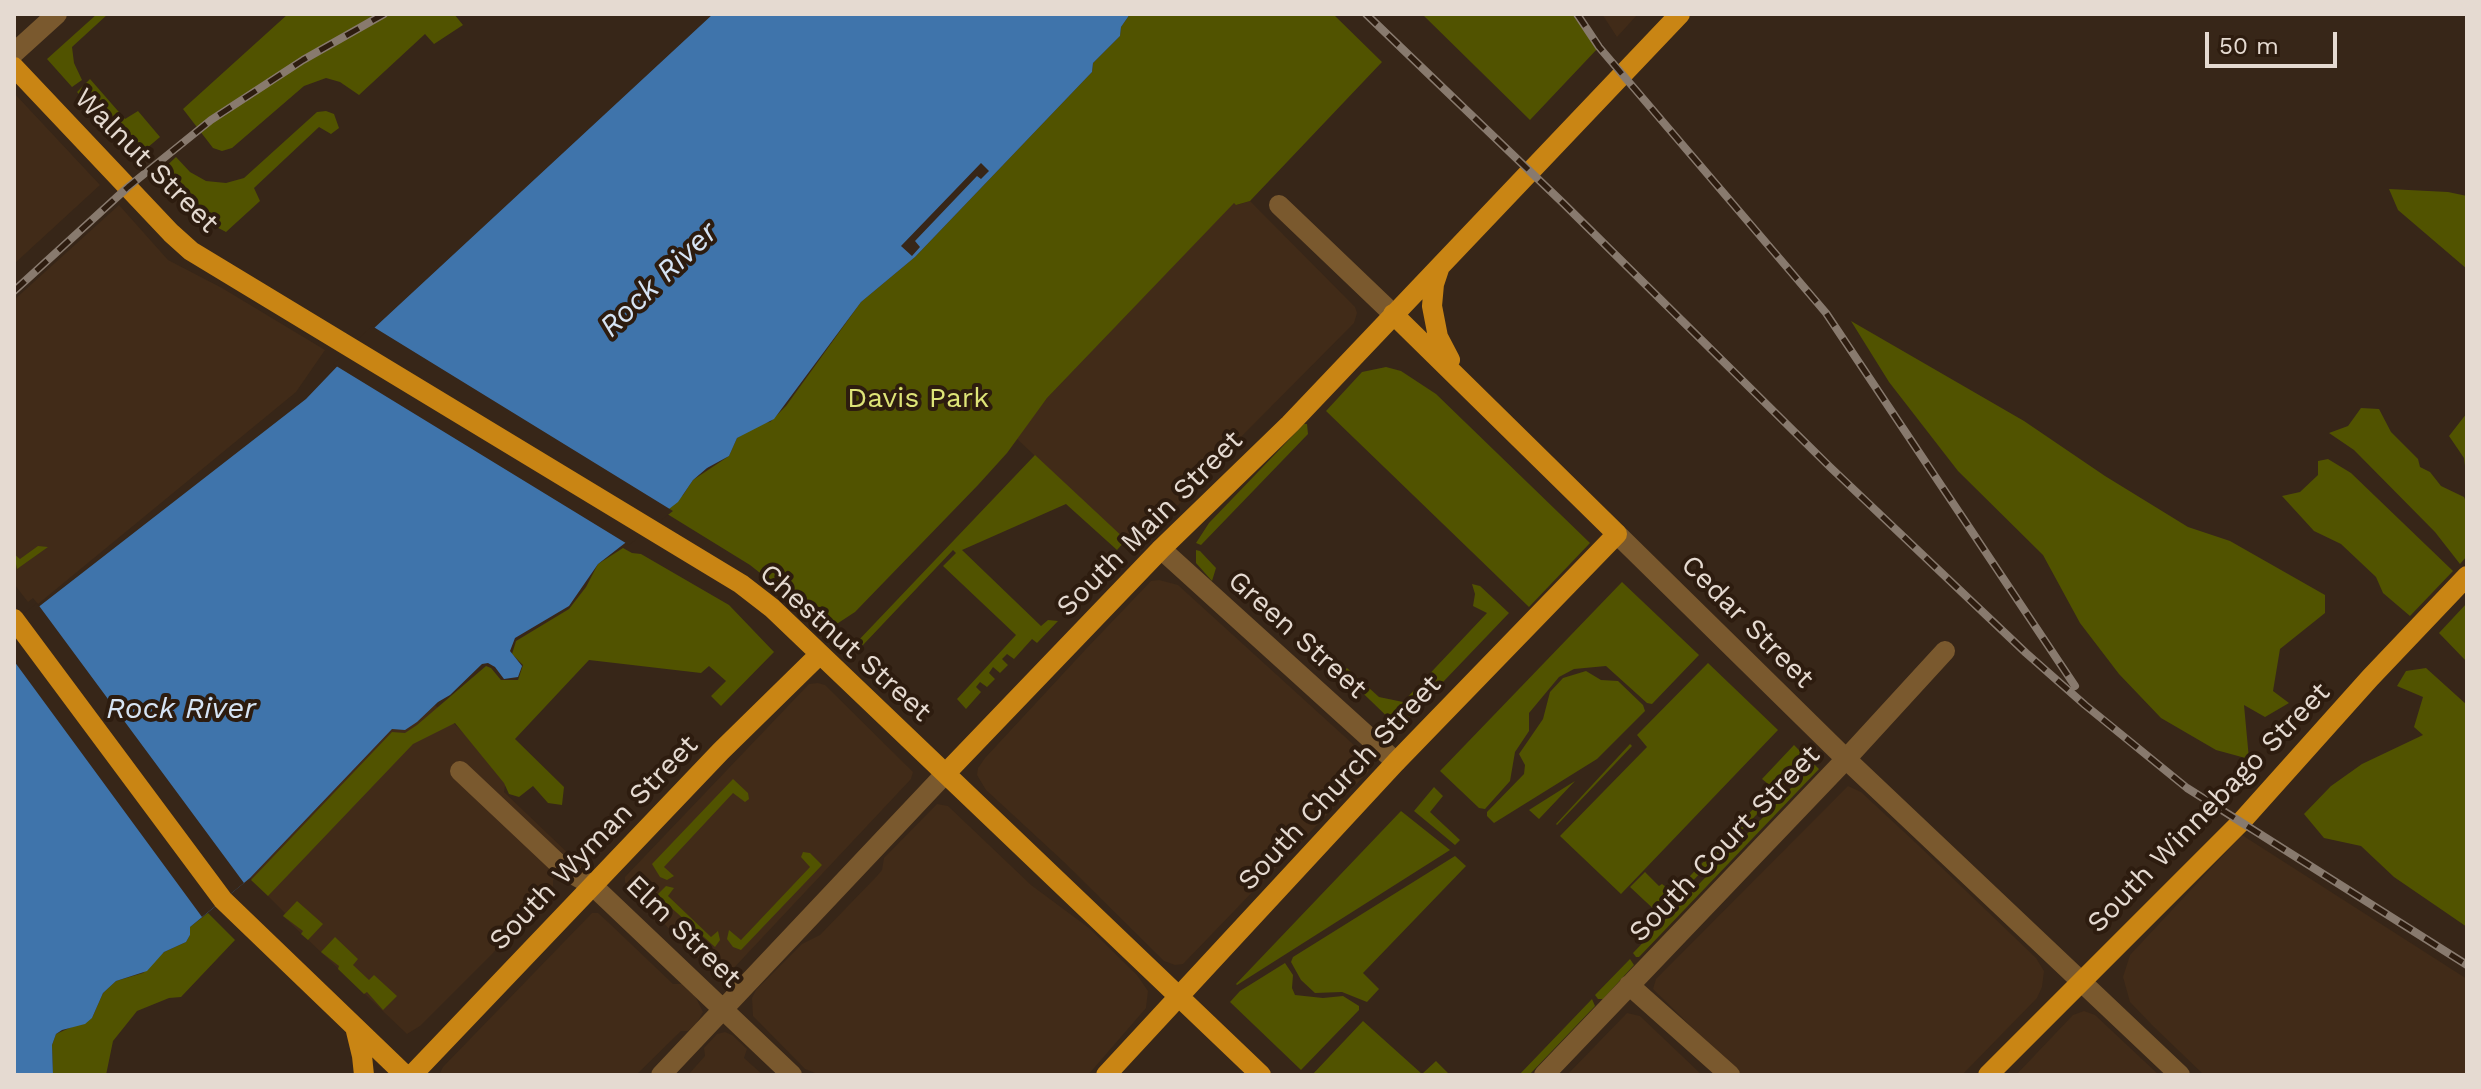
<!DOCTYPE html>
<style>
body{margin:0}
#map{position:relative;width:2481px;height:1089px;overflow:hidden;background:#372618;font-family:"Work Sans",sans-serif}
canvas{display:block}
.frame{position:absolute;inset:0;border:16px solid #e5dad1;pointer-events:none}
.scale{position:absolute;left:2205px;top:32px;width:132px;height:36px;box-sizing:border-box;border:4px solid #e5dad1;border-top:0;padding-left:10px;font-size:24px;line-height:28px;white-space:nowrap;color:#e5dad1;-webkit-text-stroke:6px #2d1c0f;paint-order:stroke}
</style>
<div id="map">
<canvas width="2481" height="1089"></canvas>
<div class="frame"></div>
<div class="scale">50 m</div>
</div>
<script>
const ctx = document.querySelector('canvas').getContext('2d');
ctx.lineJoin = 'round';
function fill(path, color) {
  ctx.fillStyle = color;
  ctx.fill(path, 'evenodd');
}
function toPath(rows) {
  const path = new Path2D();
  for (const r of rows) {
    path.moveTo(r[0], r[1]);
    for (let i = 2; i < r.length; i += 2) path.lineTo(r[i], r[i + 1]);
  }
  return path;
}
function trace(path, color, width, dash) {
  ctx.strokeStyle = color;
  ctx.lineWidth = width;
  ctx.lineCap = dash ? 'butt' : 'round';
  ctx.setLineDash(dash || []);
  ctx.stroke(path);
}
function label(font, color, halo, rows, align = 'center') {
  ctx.font = font + ' "Work Sans",sans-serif';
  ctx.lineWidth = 8;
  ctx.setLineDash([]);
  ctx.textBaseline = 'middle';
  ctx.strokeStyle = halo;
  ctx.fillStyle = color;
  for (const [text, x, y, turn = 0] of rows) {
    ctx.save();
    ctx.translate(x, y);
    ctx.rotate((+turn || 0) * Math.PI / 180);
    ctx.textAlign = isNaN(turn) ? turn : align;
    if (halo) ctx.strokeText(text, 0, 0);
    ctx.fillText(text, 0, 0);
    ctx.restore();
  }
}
fill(toPath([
 [1602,14,1638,14,1617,37],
 [14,93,100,185,14,264],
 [1250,201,1355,307,1357,313,1354,323,1233,445,1171,513,1133,548,1016,438,1047,398,1234,202,1237,205],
 [119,205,168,260,222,288,325,350,296,392,38,604,33,598,28,602,14,584,14,300],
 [1159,580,1178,585,1366,756,1371,765,1368,772,1183,964,1175,965,1164,961,1064,862,986,790,977,775,978,768,985,758,1086,649,1151,581],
 [818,683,825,685,913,772,911,779,731,971,727,974,713,972,630,890,625,882,625,877,809,684],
 [435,705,507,775,504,792,573,858,553,880,553,888,492,954,420,1026,407,1034,283,916,285,913,250,878,392,729,417,722],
 [1848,786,1861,792,1917,844,2036,958,2044,971,2042,987,2037,998,1962,1075,1740,1075,1653,989,1656,979],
 [937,804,948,806,1031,885,1089,928,1137,975,1148,991,1146,1008,1088,1075,820,1075,805,1069,753,1016,752,998,756,990,802,944,820,935,877,876,882,870,884,858],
 [2242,835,2467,979,2467,1075,2204,1075,2153,1026,2130,1002,2123,977,2130,955],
 [592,913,598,913,609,923,673,984,682,984,695,996,703,1012,696,1024,688,1031,681,1031,636,1075,439,1075,443,1067],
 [2084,1011,2095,1015,2159,1075,2016,1075,2073,1015],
 [1627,1013,1640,1016,1702,1075,1567,1075],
 [725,1032,732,1035,747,1049,744,1058,763,1075,688,1075,705,1056,704,1048,717,1034]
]), '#412b18');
fill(toPath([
 [97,14,108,14,72,47,74,63,82,80,72,87,47,59],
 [288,14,454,14,463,25,434,44,425,34,359,95,340,82,326,78,304,86,232,148,222,151,213,148,183,109],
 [1130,14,1333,14,1382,62,1250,201,1236,205,1234,203,1047,398,1007,453,978,485,855,612,829,629,816,627,774,584,750,565,664,512,683,495,693,480,729,456,737,438,761,423,770,422,786,406,861,302,915,257,1092,72,1093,63,1120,36,1121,27],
 [1422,14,1578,14,1599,47,1530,120],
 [90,79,125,119,138,111,160,137,147,148,142,163,77,92],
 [326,111,334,114,339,128,331,134,319,127,254,188,260,201,226,232,190,213,157,175,176,157,190,172,206,181,226,183,244,178,317,112],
 [2389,189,2448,192,2467,196,2467,269,2398,210],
 [1851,321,2024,421,2105,476,2188,527,2230,541,2325,595,2325,613,2280,649,2273,691,2289,703,2265,717,2244,705,2249,759,2216,750,2161,718,2119,674,2080,623,2043,555,1958,471,1889,382],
 [1386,367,1401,371,1436,394,1590,543,1529,607,1326,411,1362,372],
 [2361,408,2379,409,2391,432,2418,459,2420,467,2430,472,2441,486,2464,497,2467,504,2467,556,2460,564,2435,532,2354,450,2329,433,2348,426],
 [2467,413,2467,482,2464,458,2449,436],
 [1304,424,1307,424,1308,434,1201,545,1196,543,1209,523],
 [1035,455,1126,540,1117,550,1066,504,962,550,1041,626,1048,620,1058,621,1037,643,1032,639,1014,659,1007,654,1002,659,1008,665,1000,673,993,667,989,673,995,679,987,687,980,682,976,687,981,692,966,709,957,699,1016,635,943,566,956,553,953,550,863,645,859,646,856,643],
 [2328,459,2351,473,2453,571,2410,616,2383,593,2376,577,2341,544,2314,531,2282,496,2300,492,2318,475,2318,461],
 [38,546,48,547,17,569,14,554,20,559],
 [623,548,632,553,641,554,729,605,774,652,721,706,711,696,726,681,709,666,701,673,589,660,515,739,564,787,562,805,548,803,533,786,519,797,509,794,504,783,455,723,413,744,268,896,251,880,392,732,405,733,417,725,486,666,491,668,501,680,518,680,523,665,512,654,516,641,569,609,586,587,598,564],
 [1196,550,1200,551,1216,568,1212,581,1196,563],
 [1622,582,1699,655,1652,704,1647,703,1606,666,1574,669,1559,677,1529,713,1529,731,1515,752,1510,781,1485,809,1479,808,1440,771],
 [1472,584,1480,586,1509,613,1399,728,1342,673,1347,668,1379,697,1403,702,1487,613,1473,606,1475,594],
 [2467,603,2467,662,2439,633],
 [1708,663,1778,730,1621,894,1560,836,1647,747,1637,735],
 [2426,668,2467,705,2467,927,2394,877,2361,846,2324,838,2304,814,2331,786,2362,764,2423,735,2414,727,2423,697,2397,686,2406,671],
 [1586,671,1601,680,1618,681,1643,705,1645,711,1597,759,1494,823,1487,816,1487,812,1524,774,1525,765,1519,754,1543,719,1550,692,1563,678],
 [1630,744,1632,746,1557,825,1556,824],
 [1794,745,1809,760,1660,915,1630,887,1645,872,1659,886,1662,884,1674,893,1773,788,1762,779],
 [1814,764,1819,769,1639,957,1636,957,1633,953],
 [733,779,748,793,749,799,745,802,733,793,664,867,674,876,667,880,660,877,652,864],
 [1575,781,1539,819,1529,810],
 [1434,787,1443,796,1430,812,1460,840,1455,845,1414,811],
 [1401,811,1450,850,1237,985,1236,984],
 [803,852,810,853,822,865,741,950,733,947,727,939,729,930,741,940,810,867,801,857],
 [1455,856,1466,866,1363,973,1379,989,1367,1002,1342,992,1315,993,1301,980,1291,962,1293,957],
 [666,886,674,888,668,896,711,937,718,931,720,940,715,947,657,895],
 [297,901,323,924,308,940,301,934,303,931,283,916],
 [208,913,235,940,181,997,169,998,137,1011,113,1041,106,1075,53,1075,52,1045,56,1034,92,1018,103,993,116,981,143,973,164,952,186,942,190,935,190,927],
 [335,937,358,959,353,965,369,980,374,975,397,996,383,1010,367,992,364,994,338,969,339,966,321,952],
 [1630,959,1634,965,1603,999,1598,999,1595,995],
 [1285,963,1293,975,1292,988,1295,995,1323,998,1343,996,1359,1006,1359,1010,1301,1070,1230,1002,1240,991],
 [1592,999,1595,1006,1529,1075,1519,1075],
 [1363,1021,1422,1074,1436,1061,1448,1073,1446,1075,1312,1075]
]), '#515300');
fill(toPath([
 [713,14,1130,14,1121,27,1120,36,1093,63,1092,72,915,257,861,302,774,419,737,438,729,456,707,468,693,480,678,502,598,564,569,606,515,638,510,651,522,666,518,677,504,679,495,667,488,663,482,664,450,695,438,702,417,722,405,730,392,729,250,878,190,927,190,935,186,942,164,952,147,971,116,981,103,993,92,1018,85,1024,62,1030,56,1034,52,1045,53,1075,14,1075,14,626,306,399,372,330]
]), '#3f74ab');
fill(toPath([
 [981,163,989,171,981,179,977,176,915,241,920,247,912,256,901,246],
 [372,326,673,511,629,545,333,364],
 [37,603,244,883,202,917,14,661,14,621]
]), '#372618');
trace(toPath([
 [14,53,57,14],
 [1279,205,1393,314],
 [1617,534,1846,759,2180,1075],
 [1161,549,1396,762],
 [460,771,565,870,592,885,792,1075],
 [1629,985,1730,1075],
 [661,1075,946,773],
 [1544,1075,1846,759,1945,651]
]), '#7a592e', 20);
trace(toPath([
 [14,67,171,233,191,251,741,584,772,608,1261,1075],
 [1439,269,1434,284,1432,306,1438,337,1450,360],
 [14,619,223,900,405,1075],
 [946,773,1161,549,1290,424,1680,14],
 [355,1027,362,1056,364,1075],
 [412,1075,721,751,820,654],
 [1106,1075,1396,762,1617,534,1393,314],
 [1988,1075,2241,822,2370,678,2467,576]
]), '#c98514', 20);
const rail = toPath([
 [1366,14,1564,204,1830,467,2026,653,2085,705,2187,788,2467,965],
 [1577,14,1599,47,1826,313,2075,686],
 [14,291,128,187,211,120,303,60,384,14]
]);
trace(rail, '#887a6e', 8);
trace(rail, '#2d1c0f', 5, [15]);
label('28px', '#e5dad1', '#2d1c0f', [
 ["Walnut Street",146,161,45],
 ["South Main Street",1150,524,-45],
 ["Cedar Street",1747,622,45],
 ["Green Street",1297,635,42],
 ["Chestnut Street",845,643,42],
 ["South Church Street",1340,783,-47],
 ["South Winnebago Street",2209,808,-46],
 ["South Wyman Street",594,843,-46],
 ["South Court Street",1725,844,-46],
 ["Elm Street",683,932,44]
]);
label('28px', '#dee477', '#2d1c0f', [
 ["Davis Park",918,399]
]);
label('italic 30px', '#d6e4f4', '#2d1c0f', [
 ["Rock River",659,280,-44],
 ["Rock River",181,709]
]);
</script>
